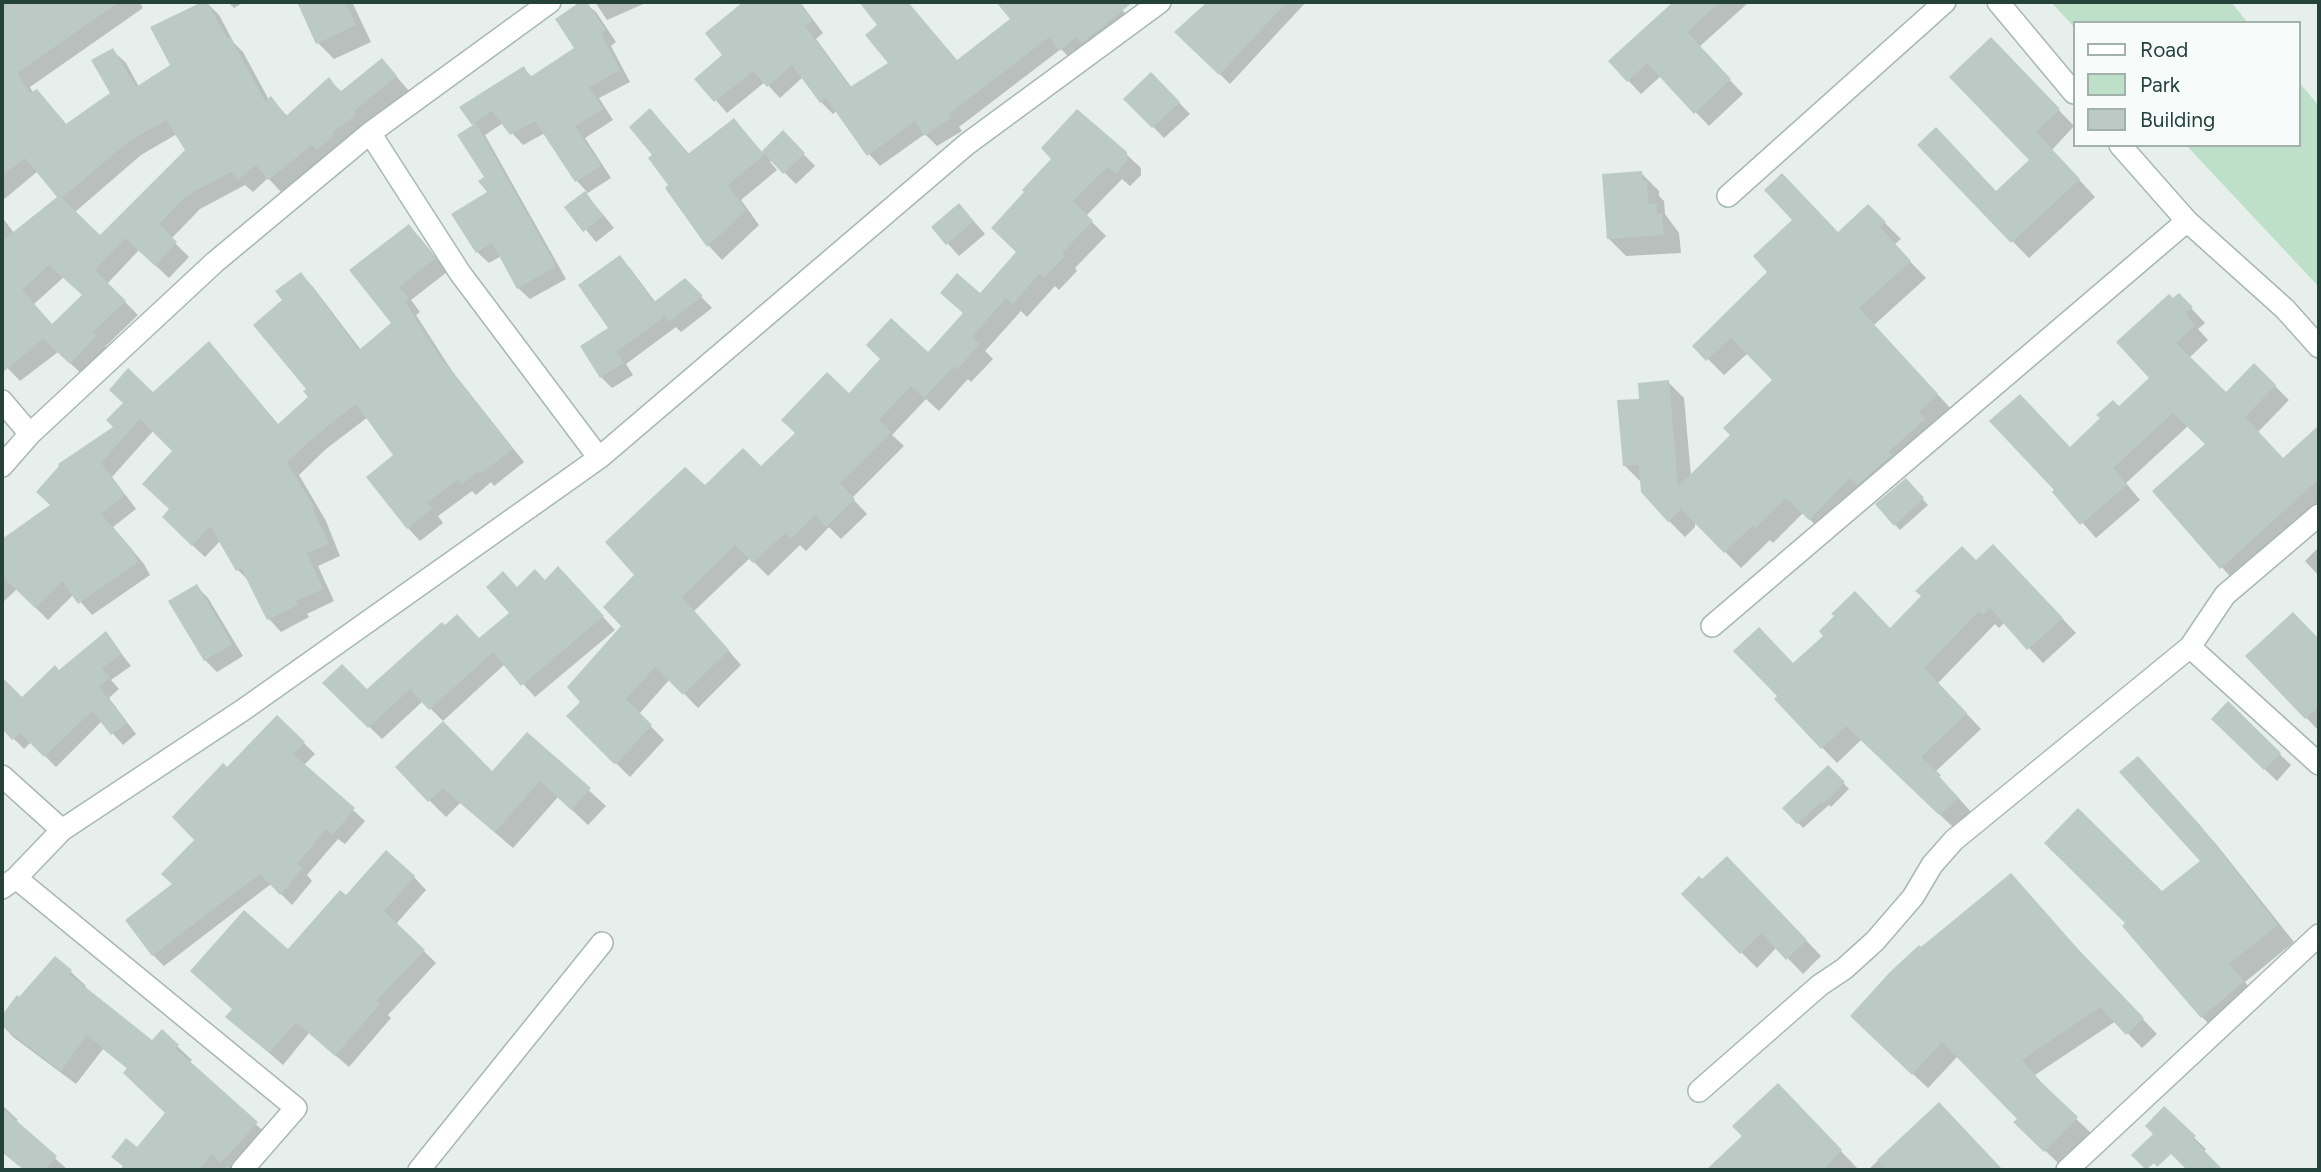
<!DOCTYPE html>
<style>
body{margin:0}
#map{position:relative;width:2321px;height:1172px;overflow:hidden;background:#e6efeb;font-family:Figtree,sans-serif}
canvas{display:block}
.frame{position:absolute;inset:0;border:4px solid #24423a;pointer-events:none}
.legend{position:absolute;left:2073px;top:21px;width:228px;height:126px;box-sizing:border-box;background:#f7fbf9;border:2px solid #a3b1ad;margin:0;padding:9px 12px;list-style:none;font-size:21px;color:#24423a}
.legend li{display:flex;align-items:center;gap:14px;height:35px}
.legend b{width:35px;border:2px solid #a3b1ad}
</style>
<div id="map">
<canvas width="2321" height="1172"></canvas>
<div class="frame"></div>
<ul class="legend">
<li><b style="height:9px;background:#fff"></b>Road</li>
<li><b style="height:19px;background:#bfe0c8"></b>Park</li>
<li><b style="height:19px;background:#bbcac4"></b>Building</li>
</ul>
</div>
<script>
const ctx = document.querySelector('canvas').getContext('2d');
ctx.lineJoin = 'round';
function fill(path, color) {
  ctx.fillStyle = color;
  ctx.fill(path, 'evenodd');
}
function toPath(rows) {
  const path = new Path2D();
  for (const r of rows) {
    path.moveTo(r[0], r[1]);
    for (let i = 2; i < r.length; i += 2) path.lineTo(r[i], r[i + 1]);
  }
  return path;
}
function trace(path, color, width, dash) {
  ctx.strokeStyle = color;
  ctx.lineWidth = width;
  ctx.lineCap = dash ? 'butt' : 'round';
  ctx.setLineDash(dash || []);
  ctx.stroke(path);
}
fill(toPath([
 [2051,2,2231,2,2248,23,2074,23,2074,27],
 [2298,81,2319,106,2319,287,2186,145,2298,145]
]), '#bfe0c8');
fill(toPath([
 [2,2,139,2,143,8,30,87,33,93,37,91,50,105,67,125,113,93,112,50,126,63,139,87,173,65,175,19,206,2,219,15,234,43,243,52,269,100,271,98,288,117,329,80,342,92,382,60,409,91,282,193,268,178,253,192,245,185,200,209,171,239,189,257,169,278,139,250,107,284,138,315,105,347,109,350,84,376,58,352,20,381,2,362,2,217,14,233,59,197,38,171,2,201],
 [177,134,187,151,100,237,75,212,141,155],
 [64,277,84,295,53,326,34,304],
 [228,2,244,2,234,8],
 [299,2,352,2,371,42,334,59,318,43],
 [583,2,596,12,616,42,611,46,630,82,599,98,613,120,585,138,611,178,586,194,614,228,596,242,567,207,587,192,577,181,545,133,523,145,503,123,485,135,566,279,530,299,518,288,501,256,489,263,477,252,489,192,473,124,524,69,532,77,577,49,560,17],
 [595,2,648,2,607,20],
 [746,2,800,2,823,33,816,39,852,88,958,62,1013,20,998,2,1115,2,1134,23,1073,61,1061,49,959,127,962,131,937,146,925,134,880,166,869,154,837,111,833,114,821,102,803,77,780,98,765,82,727,113,697,79,725,55,707,33],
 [1233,2,1306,2,1230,84,1176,32,1219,17],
 [1675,2,1749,2,1699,47,1743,94,1709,126,1661,76,1641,94,1610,61],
 [2007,56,2074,126,2052,150,2095,197,2029,258,1919,145,1996,193,2032,160],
 [1151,74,1190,114,1164,138,1126,99],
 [734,120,763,153,783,133,815,166,796,184,772,160,770,162,777,170,741,200,759,225,722,260,709,246,667,188,671,185,655,155,664,125,690,155],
 [1126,154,1141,168,1141,175,1130,186,1122,179,1086,216,1106,236,1075,268,1077,271,1059,290,1055,286,1027,317,1021,311,985,351,993,359,971,382,968,379,939,411,926,399,892,435,904,446,852,498,867,514,841,539,829,527,806,551,800,545,768,576,750,558,694,611,741,665,698,708,670,679,639,714,664,740,630,777,568,716,582,702,623,626,637,575,705,488,761,468,849,395,928,354,1018,252,993,228],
 [1641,173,1659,191,1659,196,1664,201,1665,214,1679,233,1681,253,1626,256,1608,238],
 [1868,206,1901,239,1894,245,1926,278,1874,325,1953,411,1826,535,1803,513,1773,543,1770,540,1741,568,1695,521,1695,527,1685,537,1669,521,1641,482,1625,466,1641,400,1668,382,1684,398,1691,476,1732,435,1775,380,1748,353,1724,375,1695,346,1839,234],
 [970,217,985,234,959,256,933,227],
 [409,226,421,239,447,272,411,300,420,312,416,315,452,371,524,462,494,486,491,482,476,495,472,491,438,516,443,523,420,541,408,528,396,455,368,417,326,449,299,475,326,521,340,556,318,566,334,601,307,614,309,617,281,632,269,619,250,582,238,570,221,540,205,557,176,530,171,510,175,451,154,430,112,477,136,509,113,527,144,564,150,575,92,615,74,594,48,620,17,589,2,603,2,536,4,538,52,505,116,428,153,394,279,426,310,397,284,301,300,274,313,287,361,350,394,323,351,270],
 [619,257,630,268,656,303,685,280,712,308,681,332,676,327,626,364,633,375,612,388,601,377,611,328],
 [2179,295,2205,323,2198,329,2208,340,2189,358,2226,394,2254,365,2289,400,2258,432,2283,460,2319,427,2319,506,2235,582,2154,491,2208,445,2188,426,2126,483,2140,500,2096,538,2055,492,2070,449,2152,378,2173,301],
 [1906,480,1928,505,1900,530,1877,505],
 [2319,547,2319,576,2305,561],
 [2008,561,2076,633,2043,663,2005,622,1999,628,1995,624,1938,683,1981,729,1935,772,1972,813,1955,829,1861,740,1837,763,1776,699,1793,665,1891,630,1976,563],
 [570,581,615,630,535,697,505,664,443,721,423,701,382,739,324,683,367,692,480,640,545,582],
 [196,586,208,598,243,656,217,672,205,660],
 [2293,615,2319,641,2318,730,2247,656],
 [106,634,131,666,111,680,119,689,109,698,136,734,123,745,102,721,56,767,31,742,24,749,2,727,2,679,22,699],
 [2228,704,2291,765,2277,781,2213,719],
 [277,717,315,754,304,765,365,821,345,844,338,839,307,875,312,881,292,905,271,884,164,966,153,955,174,885,197,840,227,769],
 [527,734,606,806,588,825,558,797,513,848,460,803,446,817,397,768,493,774],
 [1828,767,1849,789,1831,807,1829,805,1803,828,1784,808],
 [2154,775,2216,844,2294,942,2245,982,2259,999,2219,1034,2202,1017,2162,894,2202,861],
 [1742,873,1821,956,1803,974,1777,947,1757,968,1683,894,1702,882],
 [414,877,426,890,396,924,436,963,388,1015,391,1018,349,1067,309,1033,283,1065,228,1017,289,951,346,898],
 [1921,950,2092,966,2157,1034,2142,1048,2116,1021,2035,1075,2051,1095,2091,1133,2060,1165,2016,1122,2019,1119,1958,1056,1928,1088,1867,1031],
 [56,958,86,986,84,988,152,1043,177,1046,192,1060,189,1063,271,1138,242,1170,230,1170,227,1167,224,1170,127,1170,113,1157,138,1150,167,1113,128,1069,103,1049,76,1084,13,1037,2,1025,2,1018,17,998,19,999],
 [1795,1103,1858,1169,1857,1170,1708,1170,1744,1136],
 [1939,1104,2002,1170,1868,1170],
 [2,1105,18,1120,15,1122,68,1170,24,1170,2,1152],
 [2164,1109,2206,1149,2203,1152,2221,1170,2189,1170,2147,1126]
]), '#0003');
fill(toPath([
 [2,2,119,2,17,73,30,93,37,89,66,124,110,93,91,60,113,48,136,87,170,65,150,27,202,2,207,2,227,38,230,37,265,101,271,96,286,116,329,77,340,92,382,58,397,76,354,111,356,115,332,133,334,135,317,150,312,145,268,180,256,165,238,180,231,172,186,196,159,224,177,242,155,266,125,238,95,270,126,301,93,332,97,335,70,364,43,339,2,373,2,241,57,197,25,158,2,176],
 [166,120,185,150,100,235,62,198,128,142],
 [49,265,82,295,52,324,22,290],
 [297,2,345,2,356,25,316,44],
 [580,2,587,2,606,30,601,34,620,70,589,87,603,109,575,126,601,166,575,182,535,121,510,135,492,111,472,125,459,107,524,66,530,77,574,48,555,19],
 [743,2,799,2,813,21,805,26,850,87,888,63,865,35,877,25,859,2,908,2,957,60,1010,19,996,2,1133,2,1082,43,1076,37,1060,51,1049,37,949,114,951,118,924,136,915,121,867,156,826,98,820,103,792,65,767,87,753,71,714,102,694,79,722,55,705,33],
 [1207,2,1287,2,1219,75,1174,32],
 [1673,2,1720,2,1687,32,1731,79,1694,114,1647,63,1627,82,1608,61],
 [1991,37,2060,109,2036,132,2080,179,2011,243,1917,145,1936,127,1996,191,2029,160,1949,77],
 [1151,72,1180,102,1152,128,1123,99],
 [650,108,688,154,734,118,764,155,728,185,746,210,707,247,665,188,668,185,648,158,652,155,629,127],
 [1077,109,1127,152,1127,160,1116,174,1107,167,1073,201,1093,221,1062,253,1065,256,1044,278,1040,273,1013,304,1006,298,972,337,980,344,956,370,953,367,924,398,911,386,879,420,891,432,840,483,855,499,826,527,815,515,791,539,785,533,753,563,735,545,682,597,729,650,683,695,655,667,626,699,652,725,617,763,614,764,566,716,580,702,567,687,621,626,603,607,634,575,605,542,685,467,705,485,743,448,761,466,795,433,781,420,827,372,849,393,880,359,866,345,891,318,928,352,963,313,940,293,957,273,980,293,1016,252,991,228,1024,192,1022,190,1051,159,1041,148],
 [476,123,556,266,517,289,492,243,476,253,451,214,487,192,478,181,484,177,457,135],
 [783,130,805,153,783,174,762,151],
 [1642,171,1643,181,1647,181,1648,204,1656,203,1657,214,1662,214,1664,235,1607,239,1602,174],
 [1782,173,1838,232,1868,204,1886,222,1880,227,1911,261,1859,308,1938,394,1919,412,1925,419,1888,452,1892,455,1857,485,1850,478,1809,520,1786,498,1755,528,1753,525,1724,553,1680,508,1680,510,1668,522,1641,492,1639,465,1623,466,1617,400,1639,399,1638,383,1669,380,1678,487,1730,435,1723,428,1772,380,1731,338,1706,361,1692,346,1767,272,1753,256,1792,220,1764,190],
 [585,191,603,216,583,232,564,207],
 [959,203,974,221,946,245,931,227],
 [409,224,435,259,399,287,409,299,405,302,440,357,513,449,480,474,478,471,462,484,459,479,427,503,432,509,407,529,366,477,393,455,356,404,314,437,287,462,315,508,313,509,329,544,307,553,323,589,296,601,298,605,267,620,241,568,236,571,210,526,192,546,162,517,169,509,142,484,172,451,140,419,101,463,125,495,101,514,132,549,138,562,78,604,62,581,35,608,2,576,2,539,50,505,36,492,59,466,58,464,113,427,106,420,123,403,109,390,128,368,153,392,209,341,278,424,308,397,303,391,306,389,253,325,282,300,275,291,301,272,359,350,391,323,349,270],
 [620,255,654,302,685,278,703,296,669,322,657,307,664,317,616,352,624,363,600,378,580,346,608,328,578,285],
 [2179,293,2193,307,2185,314,2195,325,2176,343,2226,392,2254,363,2276,385,2245,417,2283,458,2319,425,2319,479,2220,569,2152,491,2205,444,2173,413,2113,468,2127,485,2080,525,2052,492,2054,490,1989,421,2020,394,2070,447,2100,418,2096,415,2113,400,2119,406,2149,378,2116,342,2169,294,2173,298],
 [1906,478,1924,498,1894,526,1875,504],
 [1993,544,2063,618,2027,650,1990,608,1983,615,1979,611,1924,668,1967,713,1921,757,1941,775,1939,777,1959,798,1939,815,1846,726,1821,749,1774,699,1777,696,1733,651,1759,627,1793,663,1823,636,1819,631,1834,616,1831,614,1855,591,1890,628,1921,596,1915,591,1962,546,1976,560],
 [558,566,604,616,521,686,493,652,429,710,410,689,368,728,322,683,342,664,367,689,442,622,445,625,457,614,479,638,509,613,486,587,503,571,517,587,535,569,545,580],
 [197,584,232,644,204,661,168,601],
 [2293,612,2319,639,2319,706,2305,719,2245,656],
 [106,631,122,654,102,668,110,678,99,687,127,723,111,735,92,711,44,757,20,733,12,740,2,729,2,677,22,697,55,665,59,670],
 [2228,701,2281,753,2264,770,2211,719],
 [277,715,305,742,293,754,355,808,333,835,326,829,297,864,303,868,280,895,260,874,152,956,125,920,172,884,161,874,194,840,172,817,223,763,227,767],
 [443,721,492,771,527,732,591,788,571,810,540,781,495,832,443,788,428,802,395,767],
 [2138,756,2200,825,2278,925,2229,964,2244,981,2201,1018,2122,926,2125,923,2044,843,2078,808,2162,891,2200,861,2119,772],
 [1828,765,1845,782,1824,803,1822,801,1797,824,1782,808],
 [386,850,415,876,384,911,425,950,376,1001,380,1004,335,1056,296,1022,269,1053,225,1017,232,1009,190,971,244,910,288,949,340,890,346,895],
 [1727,856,1807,940,1786,960,1761,933,1740,954,1681,894,1699,876,1702,879],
 [2011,873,2078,949,2144,1018,2126,1035,2100,1007,2022,1060,2040,1081,2078,1117,2044,1152,2013,1122,2017,1119,1942,1042,1912,1075,1850,1016,1890,972,1919,945,1921,947],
 [55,956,72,970,69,974,152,1040,162,1029,179,1045,175,1048,258,1122,221,1163,211,1154,199,1170,119,1170,123,1166,111,1157,126,1138,137,1147,165,1113,123,1073,127,1068,87,1035,61,1071,2,1026,2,1015,17,995,19,997],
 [1778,1083,1842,1150,1823,1170,1706,1170,1742,1136,1732,1126],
 [1939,1102,2003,1170,1887,1170,1877,1160],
 [2164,1106,2196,1136,2193,1139,2223,1170,2187,1170,2171,1154,2157,1167,2154,1163,2146,1170,2131,1155,2153,1134,2145,1126],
 [2,1108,57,1156,45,1170,24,1170,2,1151]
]), '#bbcac4');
const minor = toPath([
 [1998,2,2074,93],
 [370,133,460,273,599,458],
 [2120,145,2187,221,2285,309,2319,347],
 [1728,196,1945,2],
 [2,401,30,434],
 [2,466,30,434,215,262,370,133,550,2],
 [1712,626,2187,221],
 [2190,647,2319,764],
 [2,776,62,830],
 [16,878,296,1108,242,1170],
 [2,888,16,878,62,830,243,710,599,458,967,144,1160,2],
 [1699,1091,1820,985,1844,969,1875,941,1913,897,1932,865,1954,840,2190,647,2225,595,2319,515],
 [419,1170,602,943],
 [2067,1170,2319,935]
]);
trace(minor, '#a8b8b2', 24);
trace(minor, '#fff', 21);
</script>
